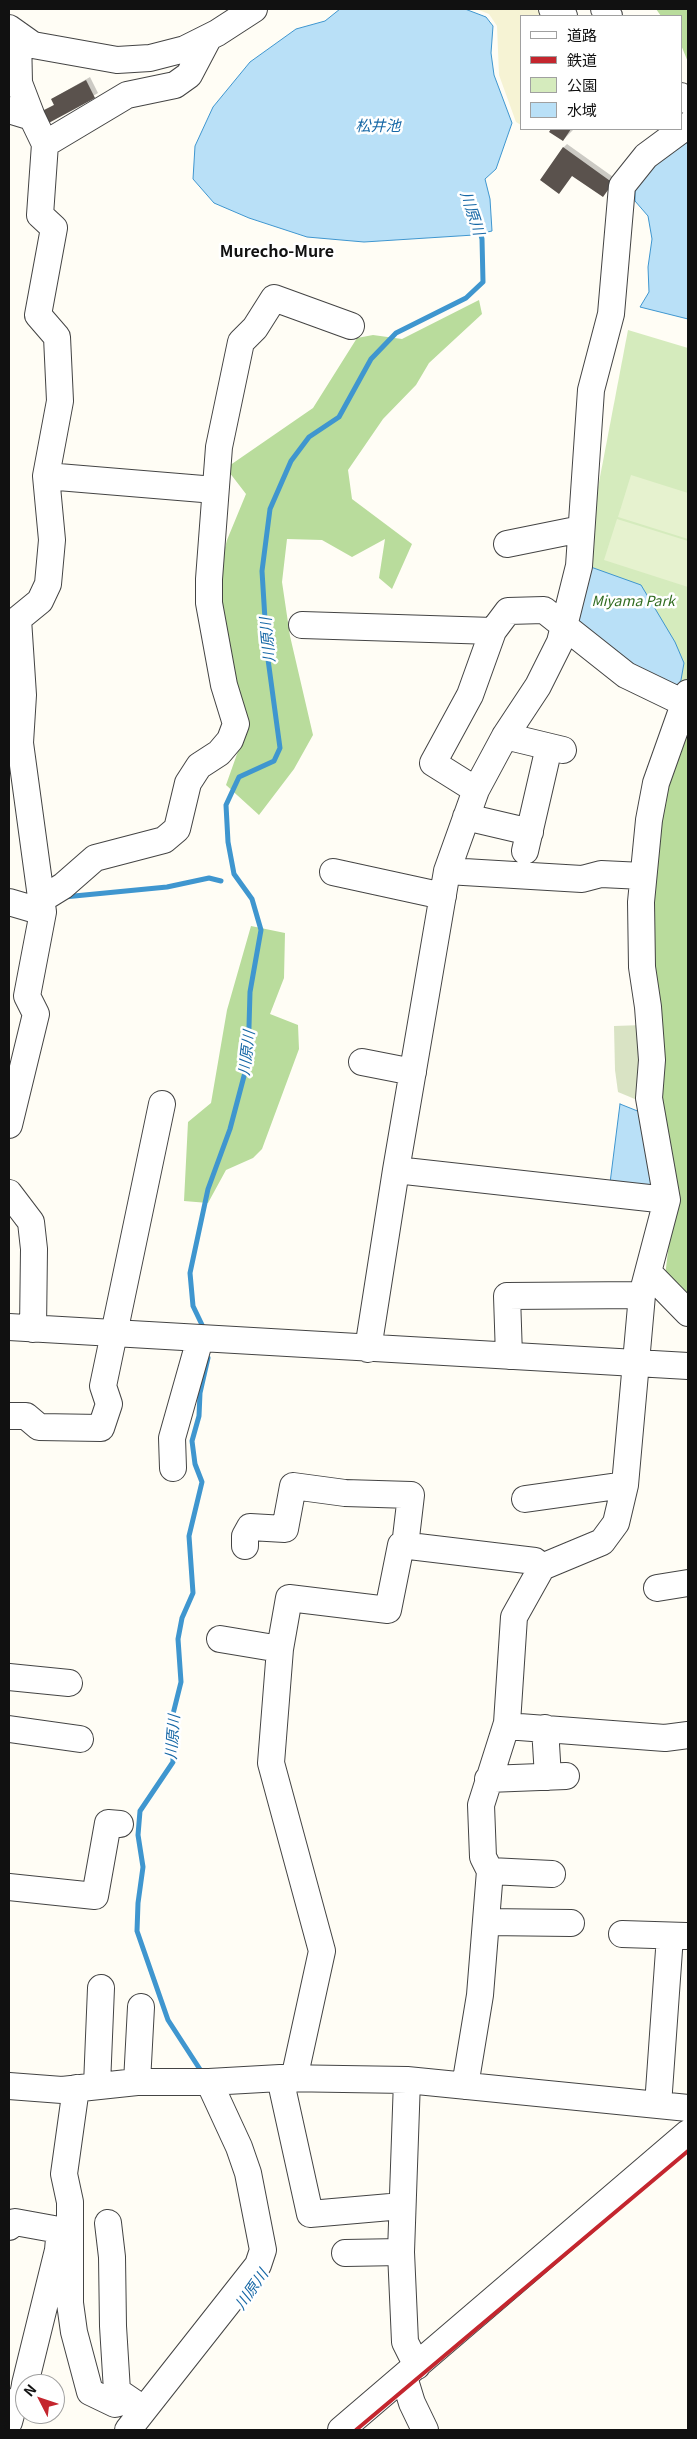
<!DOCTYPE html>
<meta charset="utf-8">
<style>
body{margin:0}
#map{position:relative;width:697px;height:2439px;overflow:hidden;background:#fffdf5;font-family:Georgia,"Noto Sans JP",serif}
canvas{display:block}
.frame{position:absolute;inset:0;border:10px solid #111;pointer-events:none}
.legend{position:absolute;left:520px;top:15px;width:162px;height:115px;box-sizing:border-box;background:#fff;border:1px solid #a0a0a0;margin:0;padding:6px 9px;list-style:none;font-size:15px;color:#111}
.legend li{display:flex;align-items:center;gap:10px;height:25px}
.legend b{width:25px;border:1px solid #a0a0a0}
.north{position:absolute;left:15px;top:2374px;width:50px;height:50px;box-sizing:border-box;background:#fff;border:1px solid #a0a0a0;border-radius:50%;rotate:311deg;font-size:14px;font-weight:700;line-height:20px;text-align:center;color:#111}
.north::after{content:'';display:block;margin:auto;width:18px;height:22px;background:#c4262e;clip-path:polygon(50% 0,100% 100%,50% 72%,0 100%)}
</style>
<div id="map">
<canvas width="697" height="2439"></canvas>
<div class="frame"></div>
<ul class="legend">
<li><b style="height:6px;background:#fff"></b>道路</li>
<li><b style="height:6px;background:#c4262e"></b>鉄道</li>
<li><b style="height:14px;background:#d5ebbd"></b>公園</li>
<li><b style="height:14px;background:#b9e0f7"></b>水域</li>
</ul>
<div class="north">N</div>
</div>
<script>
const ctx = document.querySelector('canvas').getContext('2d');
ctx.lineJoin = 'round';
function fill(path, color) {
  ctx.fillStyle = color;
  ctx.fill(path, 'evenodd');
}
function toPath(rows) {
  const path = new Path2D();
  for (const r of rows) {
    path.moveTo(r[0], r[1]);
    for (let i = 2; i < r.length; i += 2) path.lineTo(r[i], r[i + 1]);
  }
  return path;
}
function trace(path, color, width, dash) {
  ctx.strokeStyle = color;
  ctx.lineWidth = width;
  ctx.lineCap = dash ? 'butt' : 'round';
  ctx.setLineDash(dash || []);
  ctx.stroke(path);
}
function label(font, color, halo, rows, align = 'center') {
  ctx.font = font + ' Georgia,"Noto Sans JP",serif';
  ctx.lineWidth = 5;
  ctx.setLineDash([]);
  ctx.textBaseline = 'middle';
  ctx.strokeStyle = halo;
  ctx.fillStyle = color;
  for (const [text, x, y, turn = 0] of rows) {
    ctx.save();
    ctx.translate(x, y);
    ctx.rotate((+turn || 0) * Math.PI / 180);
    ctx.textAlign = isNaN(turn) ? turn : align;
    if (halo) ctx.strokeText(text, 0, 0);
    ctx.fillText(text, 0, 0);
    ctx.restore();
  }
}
fill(toPath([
 [476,9,535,9,547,16,521,16,521,125,516,122,499,75,497,26,489,14]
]), '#f6f3d4');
fill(toPath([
 [628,330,688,348,688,695,572,624]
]), '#d5ebbd');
fill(toPath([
 [656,9,688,9,688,62,681,45,681,16,661,16],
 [479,300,482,314,429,363,416,385,383,419,348,470,352,499,412,544,392,589,379,578,385,539,352,557,322,540,287,539,282,582,290,636,313,735,294,769,259,815,226,785,242,740,214,590,227,540,246,494,226,468,313,408,357,338,373,335,402,339],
 [688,698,688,1299,665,1276,674,1202,659,1086,651,902,668,770],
 [251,926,285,933,284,978,270,1014,298,1025,299,1049,262,1149,253,1158,226,1170,208,1203,184,1201,188,1122,211,1103,227,1010]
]), '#b9dc9c');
fill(toPath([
 [643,1025,642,1102,618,1092,615,1070,614,1026]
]), '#d9e3c4');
fill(toPath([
 [631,475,688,493,688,539,618,517],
 [617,519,688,541,688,587,604,560]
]), '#e6f2cf');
const water = toPath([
 [340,9,465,9,486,17,493,26,491,53,494,75,512,123,496,169,485,179,490,199,492,231,474,235,364,242,307,237,249,218,214,203,193,179,195,146,213,107,250,62,296,29,325,21,340,9],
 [688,142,688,319,640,307,649,292,648,267,652,239,648,216,635,201,635,183,658,160,688,142],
 [588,566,641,585,675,642,684,663,681,680,675,690,645,674,580,626,577,618,588,566],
 [620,1104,640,1112,654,1187,610,1183,620,1104]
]);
fill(water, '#b9e0f7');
trace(water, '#3f96cf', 1);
fill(toPath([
 [90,77,98,93,45,124,40,114,55,104,52,99],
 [552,129,574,129,563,140,550,132],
 [567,144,616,179,603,196,563,148]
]), '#0003');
trace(toPath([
 [64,897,167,887,209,878,221,881],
 [204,1329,193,1306,190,1273,208,1189,230,1129,248,1061,250,992,261,930,252,899,234,874,228,842,226,805,239,777,274,761,280,748,267,652,262,571,270,509,291,461,309,437,339,417,371,359,396,333,466,298,483,282,482,239,479,228],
 [203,2074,168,2020,137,1931,138,1903,143,1867,138,1835,140,1811,173,1762,172,1718,181,1682,178,1639,182,1618,193,1593,189,1536,202,1482,195,1464,192,1441,199,1416,200,1393,208,1358]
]), '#3f96cf', 5);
fill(toPath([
 [86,80,95,98,45,125,38,113,54,105,51,99],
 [551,129,571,129,563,141,549,132],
 [563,147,613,183,603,197,572,176,559,194,540,180]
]), '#5a524d');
const minor = toPath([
 [552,9,564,16],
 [604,9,609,16],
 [9,28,33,45,117,60,150,58,185,49,217,33,254,9],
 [18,35,19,83,32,117],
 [681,96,688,101],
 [9,110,32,117,45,144,40,215,54,228,38,315,57,337,60,401,46,476,52,540,48,584,40,601,18,619,23,695,20,743,43,912,27,996,36,1014,9,1125],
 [45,144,127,95,175,85,189,75,209,37],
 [46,476,215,490],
 [507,544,581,529],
 [302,625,493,631],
 [505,736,563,750],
 [476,790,433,763,470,695,493,631,508,611,544,610,626,675,684,703],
 [466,817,530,832],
 [525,851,549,747],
 [447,871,582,879,601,874,643,876],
 [333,872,443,896],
 [42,899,63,886,95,858,164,840,177,829,188,783,199,766,219,753,230,740,236,724,224,685,209,603,209,579,219,447,241,342,255,328,274,298,351,326],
 [9,902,43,912],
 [362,1062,413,1072],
 [396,1170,667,1200],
 [9,1193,31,1222,34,1249,33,1329],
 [649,1273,688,1313],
 [9,1327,688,1366],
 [368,1349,396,1170,447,871,476,790,505,736,538,686,560,642,579,566,591,390,611,314,622,186,646,156,688,125],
 [509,1356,507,1296,642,1295],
 [9,1416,26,1416,39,1427,101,1428,109,1404,103,1386,162,1104],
 [173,1468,172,1438,200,1339],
 [525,1499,625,1485],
 [245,1546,245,1536,250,1527,285,1529,293,1486,345,1493,411,1495,405,1546],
 [657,1588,688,1583],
 [220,1639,280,1649],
 [9,1677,69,1683],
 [506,1726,665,1738,688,1735],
 [545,1728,548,1777],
 [9,1729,80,1739],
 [488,1779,566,1776],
 [490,1871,552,1874],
 [9,1887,95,1896,108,1823,120,1824],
 [486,1922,571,1923],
 [622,1934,686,1936],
 [280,2078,310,2214,402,2206],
 [294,2079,322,1951,271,1763,280,1649,289,1598,388,1610,401,1545,535,1561,542,1567],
 [407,2080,401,2252,405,2342,417,2366],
 [137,2082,141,2007],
 [97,2085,101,1988],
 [9,2086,62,2090,137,2082,209,2082,280,2078,407,2080,688,2108],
 [465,2086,480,1995,490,1871,483,1857,481,1805,507,1723,514,1617,542,1567,602,1542,616,1523,625,1485,642,1295,667,1200,649,1098,652,1060,648,1007,642,967,641,902,649,820,656,783,688,693],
 [76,2088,64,2174,70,2202,70,2303,74,2332,90,2392,115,2404,130,2400],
 [658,2105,670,1936],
 [108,2223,112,2257,113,2326,117,2391,142,2408],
 [9,2227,15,2222,59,2230],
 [345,2253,401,2252],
 [404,2377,412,2403,425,2430],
 [25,2384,58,2250,59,2239],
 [9,2422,14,2404,23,2395,25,2385],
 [128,2430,258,2265,263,2250,248,2173,239,2147,209,2082],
 [341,2430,688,2133]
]);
trace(minor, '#444', 28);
trace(minor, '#fff', 26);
trace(toPath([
 [356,2430,688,2151]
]), '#c4262e', 4);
label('italic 14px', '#2f6b1f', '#fff', [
 ["Miyama Park",633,601]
]);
label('italic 15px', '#1768a6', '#fff', [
 ["松井池",378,125],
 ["川原川",473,213,72],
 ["川原川",267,640,-95],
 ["川原川",246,1053,-83],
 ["川原川",172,1737,-86],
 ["川原川",251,2289,-55]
]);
label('bold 16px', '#111', '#fff', [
 ["Murecho-Mure",277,251]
]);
</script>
